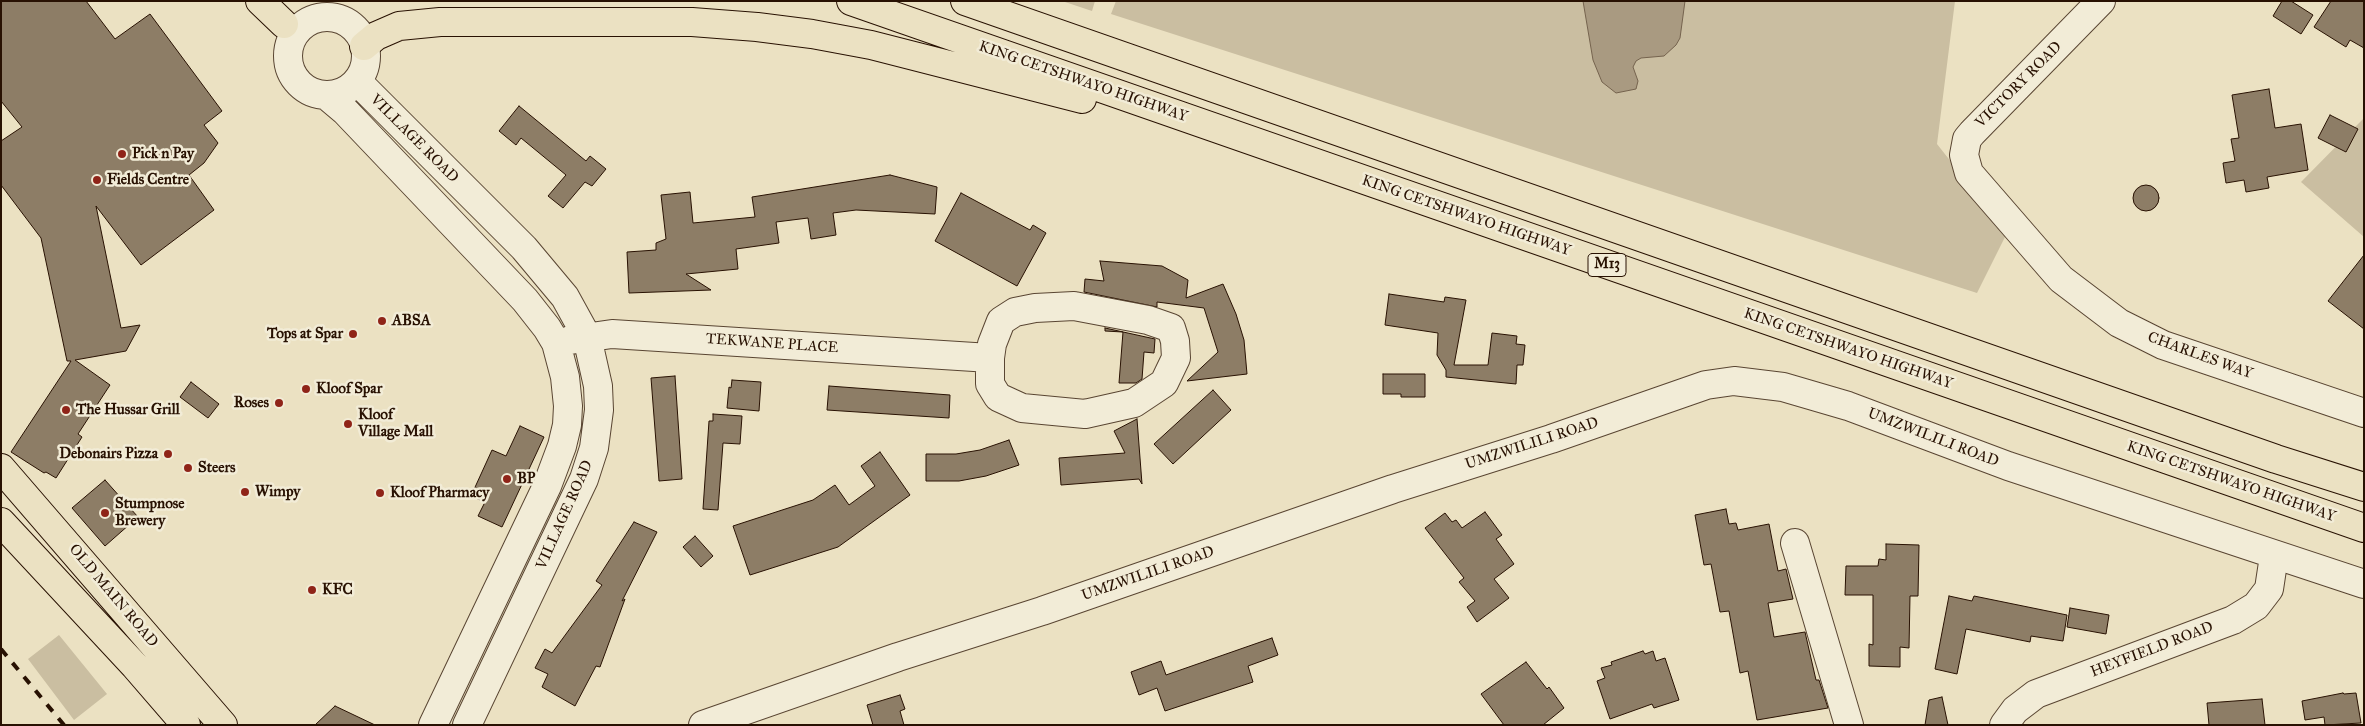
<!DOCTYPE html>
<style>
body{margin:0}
#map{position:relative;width:2365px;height:726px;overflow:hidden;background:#ebe1c2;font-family:"IM FELL Great Primer",serif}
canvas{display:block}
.frame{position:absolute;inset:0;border:2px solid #281102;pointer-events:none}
</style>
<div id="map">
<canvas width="2365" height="726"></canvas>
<div class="frame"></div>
</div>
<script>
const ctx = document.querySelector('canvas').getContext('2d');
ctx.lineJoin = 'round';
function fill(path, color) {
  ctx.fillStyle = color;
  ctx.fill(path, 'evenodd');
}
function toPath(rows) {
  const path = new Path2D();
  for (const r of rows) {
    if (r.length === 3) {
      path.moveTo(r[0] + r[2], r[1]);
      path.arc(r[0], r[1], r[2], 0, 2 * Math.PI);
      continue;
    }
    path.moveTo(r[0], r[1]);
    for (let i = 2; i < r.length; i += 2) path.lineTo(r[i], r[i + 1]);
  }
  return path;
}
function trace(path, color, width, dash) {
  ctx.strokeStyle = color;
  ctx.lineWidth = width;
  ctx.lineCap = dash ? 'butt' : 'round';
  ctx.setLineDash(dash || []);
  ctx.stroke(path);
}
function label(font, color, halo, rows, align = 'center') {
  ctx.font = font + ' "IM FELL Great Primer",serif';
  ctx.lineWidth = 5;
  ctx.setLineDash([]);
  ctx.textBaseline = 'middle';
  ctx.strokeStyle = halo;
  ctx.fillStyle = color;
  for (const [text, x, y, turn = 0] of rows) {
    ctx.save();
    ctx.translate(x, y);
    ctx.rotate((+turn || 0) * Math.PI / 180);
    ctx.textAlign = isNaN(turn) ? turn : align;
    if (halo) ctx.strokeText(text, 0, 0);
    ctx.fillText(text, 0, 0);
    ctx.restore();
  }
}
fill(toPath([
 [1062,1,1095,1,1092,11],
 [1116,1,1955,1,1937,144,2007,233,1977,293,1111,14],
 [2364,118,2364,237,2301,182],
 [59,635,107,694,74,720,28,659]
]), '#cabea1');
const water = toPath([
 [1583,1,1685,1,1680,38,1676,45,1664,56,1641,58,1636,61,1633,67,1638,81,1636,89,1616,93,1602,82,1593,60,1583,1]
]);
fill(water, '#a99a81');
trace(water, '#75634e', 1);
const building = toPath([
 [1,1,86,1,115,39,150,14,222,111,204,125,218,143,204,163,189,175,214,210,141,265,96,206,121,328,140,325,126,351,75,360,110,385,78,434,82,437,56,478,46,472,44,473,11,452,71,361,67,361,41,238,1,185,1,141,22,127,1,101,1,1],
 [2282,1,2291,1,2313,15,2301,34,2273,16,2282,1],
 [2331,1,2364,1,2364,48,2350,40,2346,47,2314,27,2331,1],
 [2269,89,2275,128,2301,124,2308,170,2267,177,2269,188,2246,192,2244,180,2226,183,2223,163,2235,161,2231,139,2239,138,2232,95,2269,89],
 [519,106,586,161,590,156,606,169,592,186,585,182,563,208,548,196,566,175,521,138,516,145,499,131,519,106],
 [2330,115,2358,129,2346,152,2318,138,2330,115],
 [890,175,937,187,935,214,856,210,833,213,836,235,811,239,808,218,776,222,779,243,736,249,738,269,686,274,711,290,629,293,627,252,656,250,656,243,666,239,661,195,690,192,693,223,755,217,752,197,890,175],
 [2146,198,13],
 [961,193,1030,230,1033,225,1046,233,1017,286,935,241,961,193],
 [2364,255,2364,329,2328,301,2364,255],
 [1100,261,1162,266,1188,280,1186,298,1223,284,1236,314,1244,340,1247,374,1187,381,1218,352,1204,308,1157,302,1157,307,1084,292,1085,279,1104,281,1100,261],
 [1389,294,1444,302,1445,297,1466,300,1454,365,1488,365,1492,333,1517,336,1516,344,1525,345,1523,365,1517,365,1516,384,1446,377,1446,370,1437,355,1438,333,1385,325,1389,294],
 [1105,328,1155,339,1154,353,1144,352,1142,379,1136,383,1119,383,1123,332,1105,331,1105,328],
 [1383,374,1425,374,1425,397,1401,397,1401,394,1383,394,1383,374],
 [675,376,682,479,659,481,651,378,675,376],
 [732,380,761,382,759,411,727,408,729,387,731,388,732,380],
 [191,382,219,404,208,418,180,397,191,382],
 [829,386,950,395,949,418,827,410,829,386],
 [1213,390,1231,410,1173,464,1154,444,1213,390],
 [713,414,742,416,740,444,723,443,718,510,703,509,709,421,713,421,713,414],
 [1137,419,1142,484,1139,479,1061,485,1059,458,1125,453,1114,431,1137,419],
 [520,426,544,437,502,527,478,516,485,502,471,496,492,450,506,456,520,426],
 [1009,440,1019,465,986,476,959,481,926,481,926,454,956,454,980,450,1009,440],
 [880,452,910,495,838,547,750,575,733,526,813,500,835,485,849,505,875,486,861,466,880,452],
 [105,480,138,517,105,546,72,508,105,480],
 [1726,509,1729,524,1736,523,1738,530,1769,524,1778,571,1786,569,1793,599,1768,603,1774,637,1805,632,1816,680,1819,680,1828,708,1757,720,1748,671,1740,673,1729,611,1720,612,1711,564,1704,565,1695,515,1726,509],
 [1485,512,1502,535,1496,539,1514,564,1494,579,1509,598,1477,622,1467,607,1475,601,1459,582,1464,578,1425,528,1445,513,1452,522,1456,520,1462,528,1485,512],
 [634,522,657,532,622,601,625,599,600,667,596,666,575,706,542,687,548,674,535,668,545,649,552,653,602,585,596,581,634,522],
 [695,536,713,556,701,567,683,547,695,536],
 [1886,544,1919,545,1918,596,1910,596,1909,648,1900,647,1900,667,1869,666,1869,644,1873,645,1873,595,1845,595,1846,566,1878,566,1879,559,1886,560,1886,544],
 [1949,596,1972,601,1974,596,2067,615,2063,641,2031,636,2030,642,1966,629,1957,674,1935,669,1949,596],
 [2070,608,2109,615,2106,634,2067,627,2070,608],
 [1272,638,1278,655,1248,666,1253,682,1165,711,1157,688,1139,695,1131,672,1161,661,1166,675,1272,638],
 [1643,651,1645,654,1653,651,1656,661,1665,658,1679,700,1654,708,1652,704,1610,719,1597,681,1605,678,1601,668,1612,665,1611,662,1643,651],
 [1526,662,1547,689,1549,687,1564,708,1543,725,1504,725,1481,694,1526,662],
 [2343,693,2344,694,2356,693,2361,723,2325,725,2324,717,2305,720,2302,701,2343,693],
 [900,695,905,709,900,711,904,725,873,725,867,705,900,695],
 [1942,697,1948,725,1925,725,1929,700,1942,697],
 [2262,699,2265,725,2209,725,2207,703,2262,699],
 [335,706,375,725,315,725,335,706]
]);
fill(building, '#8d7d66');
trace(building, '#281102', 1);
const minor = toPath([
 [2101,1,1972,133,1967,139,1964,155,1969,173,2061,279,2119,323,2163,345,2364,413],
 [327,56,39],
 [357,81,524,248,565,297,587,337,598,386,599,410,594,448,584,479,467,725],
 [326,95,345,111,525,300,547,328,556,343,565,377,568,406,567,425,562,446,547,486,433,725],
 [1074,306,1148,320,1171,328,1175,341,1176,358,1164,383,1134,403,1085,414,1022,408,998,397,990,384,990,358,992,344,1001,321,1015,312,1035,308,1074,306],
 [570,340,612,334,990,358],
 [1795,543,1849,725],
 [703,725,898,657,1042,611,1393,489,1551,439,1706,385,1734,381,1783,387,1848,406,2008,466,2364,584],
 [2004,725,2015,710,2036,694,2233,620,2256,606,2269,589,2274,556]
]);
const major = toPath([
 [1,468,223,725],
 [1,522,135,666,186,725]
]);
const highway = toPath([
 [260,1,284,24],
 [851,1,2364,528],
 [965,1,2276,459,2364,487],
 [364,46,376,36,399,26,440,22,692,22,757,27,812,34,871,45,1082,99]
]);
trace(minor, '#594532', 30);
trace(major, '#281102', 30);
trace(highway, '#281102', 30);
trace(minor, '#f2ecd7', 28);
trace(major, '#ebe1c2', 28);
trace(highway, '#ebe1c2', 28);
trace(toPath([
 [1,649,64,725]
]), '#281102', 4, [9, 9]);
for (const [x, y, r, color] of [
 [122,154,5,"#8f2418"],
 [97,180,5,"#8f2418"],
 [382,321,5,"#8f2418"],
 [353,334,5,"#8f2418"],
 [306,389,5,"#8f2418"],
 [279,403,5,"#8f2418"],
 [66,410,5,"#8f2418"],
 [348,424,5,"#8f2418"],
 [168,454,5,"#8f2418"],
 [188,468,5,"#8f2418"],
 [507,479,5,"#8f2418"],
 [245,492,5,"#8f2418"],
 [380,493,5,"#8f2418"],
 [105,513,5,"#8f2418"],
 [312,590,5,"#8f2418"]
]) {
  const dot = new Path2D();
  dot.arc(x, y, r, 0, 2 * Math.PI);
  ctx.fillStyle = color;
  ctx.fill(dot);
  trace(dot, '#f2ecd7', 2);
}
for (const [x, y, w] of [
 [1607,265,38]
]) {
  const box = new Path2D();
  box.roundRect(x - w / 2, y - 11.5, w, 23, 4);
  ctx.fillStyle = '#f2ecd7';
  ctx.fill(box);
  trace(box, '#281102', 1);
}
label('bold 14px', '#281102', null, [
 ["M13",1607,265]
]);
label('15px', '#281102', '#f2ecd7', [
 ["KING CETSHWAYO HIGHWAY",1083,82,19],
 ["VICTORY ROAD",2019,85,-45],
 ["VILLAGE ROAD",414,139,45],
 ["KING CETSHWAYO HIGHWAY",1466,216,19],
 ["TEKWANE PLACE",772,344,4],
 ["KING CETSHWAYO HIGHWAY",1848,349,19],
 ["CHARLES WAY",2200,356,20],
 ["UMZWILILI ROAD",1933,438,21],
 ["UMZWILILI ROAD",1532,444,-18],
 ["KING CETSHWAYO HIGHWAY",2231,482,19],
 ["VILLAGE ROAD",565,515,-66],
 ["UMZWILILI ROAD",1148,574,-19],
 ["OLD MAIN ROAD",113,596,50],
 ["HEYFIELD ROAD",2152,650,-21]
]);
label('bold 15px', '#281102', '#f2ecd7', [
 ["Pick n Pay",132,154],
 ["Fields Centre",107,180],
 ["ABSA",392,321],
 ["Tops at Spar",343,334,"right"],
 ["Kloof Spar",316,389],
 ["Roses",269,403,"right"],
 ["The Hussar Grill",76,410],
 ["Kloof",358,415],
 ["Village Mall",358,432],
 ["Debonairs Pizza",158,454,"right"],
 ["Steers",198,468],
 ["BP",517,479],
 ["Wimpy",255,492],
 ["Kloof Pharmacy",390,493],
 ["Stumpnose",115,504],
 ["Brewery",115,521],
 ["KFC",322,590]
], 'left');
</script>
